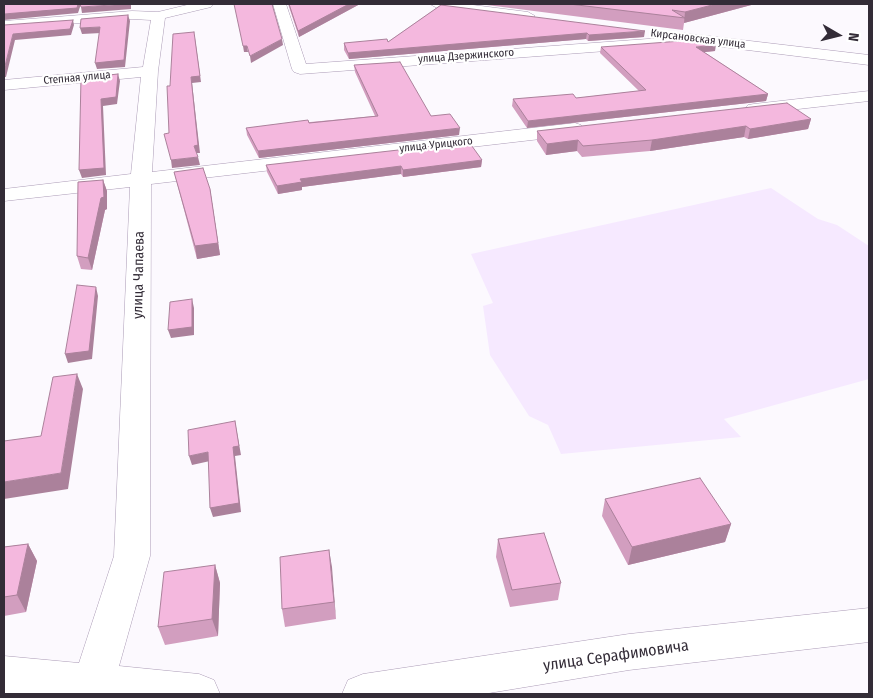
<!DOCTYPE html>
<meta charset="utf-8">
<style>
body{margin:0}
#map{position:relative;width:873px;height:698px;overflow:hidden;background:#fcf9fe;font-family:"Fira Sans Condensed",sans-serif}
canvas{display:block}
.frame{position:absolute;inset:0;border:5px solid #332c37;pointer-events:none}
.north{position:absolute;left:813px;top:10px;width:50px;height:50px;-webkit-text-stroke:4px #fff;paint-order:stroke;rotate:98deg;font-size:14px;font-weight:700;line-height:20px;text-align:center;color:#332c37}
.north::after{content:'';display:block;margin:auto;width:18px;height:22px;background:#332c37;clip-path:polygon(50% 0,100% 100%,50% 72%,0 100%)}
</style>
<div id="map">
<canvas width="873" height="698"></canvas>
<div class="frame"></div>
<div class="north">N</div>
</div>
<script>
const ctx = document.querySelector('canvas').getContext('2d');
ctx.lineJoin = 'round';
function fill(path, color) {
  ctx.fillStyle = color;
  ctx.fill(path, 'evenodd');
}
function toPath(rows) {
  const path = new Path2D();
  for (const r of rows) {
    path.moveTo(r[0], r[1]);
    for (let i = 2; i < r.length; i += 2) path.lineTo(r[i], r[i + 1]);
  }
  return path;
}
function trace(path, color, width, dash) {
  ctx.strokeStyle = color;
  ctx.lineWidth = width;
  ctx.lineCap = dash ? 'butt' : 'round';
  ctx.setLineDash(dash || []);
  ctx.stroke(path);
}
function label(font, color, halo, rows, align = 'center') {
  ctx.font = font + ' "Fira Sans Condensed",sans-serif';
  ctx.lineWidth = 4.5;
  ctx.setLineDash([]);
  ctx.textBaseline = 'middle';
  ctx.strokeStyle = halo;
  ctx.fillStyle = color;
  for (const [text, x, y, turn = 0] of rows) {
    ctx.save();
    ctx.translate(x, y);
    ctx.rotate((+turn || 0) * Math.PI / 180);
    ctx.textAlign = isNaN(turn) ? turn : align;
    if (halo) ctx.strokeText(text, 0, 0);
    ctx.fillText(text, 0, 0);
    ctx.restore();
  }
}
fill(toPath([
 [771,188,818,219,837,225,869,246,869,379,724,419,741,437,561,454,548,425,529,416,490,355,483,306,493,303,471,254]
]), '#f6e9ff');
const street = toPath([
 [191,4,213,4,211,7,165,18,158,71,152,172,575,123,581,125,584,129,581,133,575,135,151,184,150,556,119,666,199,674,214,680,220,694,4,694,4,656,79,663,114,556,130,187,4,201,4,189,131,174,141,77,4,90,4,80,143,67,151,20,132,19,4,29,4,21,132,11,158,12,191,4],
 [273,4,286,4,306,64,675,37,682,33,869,55,869,65,699,44,300,74,294,72,292,69,273,4],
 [430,4,465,4,528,12,535,16,528,20,437,8,430,4],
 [869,91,869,101,754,114,748,113,745,109,748,105,754,104,869,91],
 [869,608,869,642,629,670,483,694,342,694,348,680,363,674,629,634,869,608]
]);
trace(street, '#ab9bb6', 1);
fill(street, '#fff');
fill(toPath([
 [288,4,360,4,299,37],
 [479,4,755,4,684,23,683,30],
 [441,5,644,37,588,41,586,39,349,59,344,50,344,43,388,42],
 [601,47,715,51,704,52,768,94,766,101,527,128,512,106,513,99,576,98,639,91,600,53],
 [354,65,459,135,259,158,247,135,246,128,375,116,355,72],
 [811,119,808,129,748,139,744,137,650,151,582,157,577,151,546,155,537,141,537,131],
 [482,160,481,167,403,177,401,174,302,187,302,190,278,194,267,172,266,165],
 [174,172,210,189,220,255,197,259],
 [103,180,107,191,107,209,105,210,92,270,81,269,77,256],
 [605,499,731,524,725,542,628,565,602,516],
 [498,539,561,583,558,600,510,607,496,557],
 [28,544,37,561,26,612,4,616,4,547],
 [329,550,336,619,285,627,282,609],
 [215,565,220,583,218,636,165,645,158,627]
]), '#d29ebf');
fill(toPath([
 [78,4,81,4,78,13,4,20,4,14],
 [131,4,131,9,82,13,81,7],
 [349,4,360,4,299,37,298,31],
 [716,4,755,4,684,23,685,12],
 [128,15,130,21,125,67,97,69,95,63],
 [73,20,74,25,71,35,15,40,6,77,4,77,4,70,13,34],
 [100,27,101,33,82,34,80,28],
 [645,31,644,37,588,41,589,35],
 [587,33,586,39,349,59,348,53],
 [195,38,201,82,192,83,200,153,196,153,194,146,191,77],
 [282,39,283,45,251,63,250,56],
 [716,45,715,51,695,53,696,47],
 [243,46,247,46,248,52,244,52],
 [118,74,120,81,117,104,103,106,106,175,82,178,79,170,101,99],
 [768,94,766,101,527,128,528,121],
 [811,119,808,129,748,139,750,129],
 [746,126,744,137,650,151,652,140],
 [460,128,459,135,259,158,258,151],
 [578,140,577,151,546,155,547,144],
 [198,157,200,165,172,168,171,160],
 [482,160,481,167,403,177,403,170],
 [401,166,401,174,302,187,302,190,278,194,277,186,300,179],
 [103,180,107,191,107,209,105,210,92,270,88,258],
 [210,189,220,255,197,259,195,246],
 [96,287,98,296,92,359,68,363,65,354],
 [192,299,194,308,194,335,171,338,168,330],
 [77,374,83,389,68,489,4,499,4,482,61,473],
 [235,421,241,455,235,456,241,512,213,517,210,508,233,447],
 [208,452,210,461,192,465,189,456],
 [731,524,725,542,628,565,632,547],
 [28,544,37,561,26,612,17,595],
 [329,550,332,567,336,619,334,602],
 [215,565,220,583,218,636,212,619]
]), '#ab819b');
const building = toPath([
 [4,4,78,4,77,8,4,14,4,4],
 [80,4,127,4,81,7,80,4],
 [234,4,272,4,282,39,250,56,247,46,243,46,234,4],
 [289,4,349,4,298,31,289,4],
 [569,4,716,4,685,12,672,10,685,18,569,4],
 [441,5,645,31,589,35,587,33,348,53,344,43,387,39,388,42,441,5],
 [128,15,124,60,95,63,100,27,80,28,81,19,128,15],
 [73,20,70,29,13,34,4,70,4,25,73,20],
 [194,32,200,76,191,77,198,145,194,146,198,157,171,160,164,134,169,133,167,86,170,86,173,34,194,32],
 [708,39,716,45,696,47,768,94,528,121,513,99,573,94,576,98,646,90,601,47,708,39],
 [400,62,431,116,450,114,460,128,258,151,246,128,308,120,309,123,378,116,354,65,400,62],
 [118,74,116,97,101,99,104,168,79,170,81,78,118,74],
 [787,103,811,119,750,129,746,126,652,140,583,146,578,140,547,144,537,131,787,103],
 [469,142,482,160,403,170,401,166,300,179,302,182,277,186,266,165,469,142],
 [203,168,210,189,218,243,195,246,174,172,203,168],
 [103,180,104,197,101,198,88,258,77,256,78,182,103,180],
 [77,285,96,287,89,351,65,354,77,285],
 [192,299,192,327,168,330,170,302,192,299],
 [77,374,61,473,4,482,4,441,41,436,53,377,77,374],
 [235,421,239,446,233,447,239,503,210,508,208,452,189,456,188,430,235,421],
 [700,478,731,524,632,547,605,499,700,478],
 [544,533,561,583,512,590,498,539,544,533],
 [28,544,17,595,4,597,4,547,28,544],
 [329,550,334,602,282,609,280,557,329,550],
 [215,565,212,619,158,627,164,572,215,565]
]);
fill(building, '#f4b8de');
trace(building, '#ab819b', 1);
label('11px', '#332c37', '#fff', [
 ["Кирсановская улица",698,39,7],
 ["улица Дзержинского",466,56,-4],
 ["Степная улица",77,78,-5],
 ["улица Урицкого",436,145,-6]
]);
label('14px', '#332c37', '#fff', [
 ["улица Чапаева",139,275,-89]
]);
label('16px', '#332c37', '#fff', [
 ["улица Серафимовича",616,656,-8]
]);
</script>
